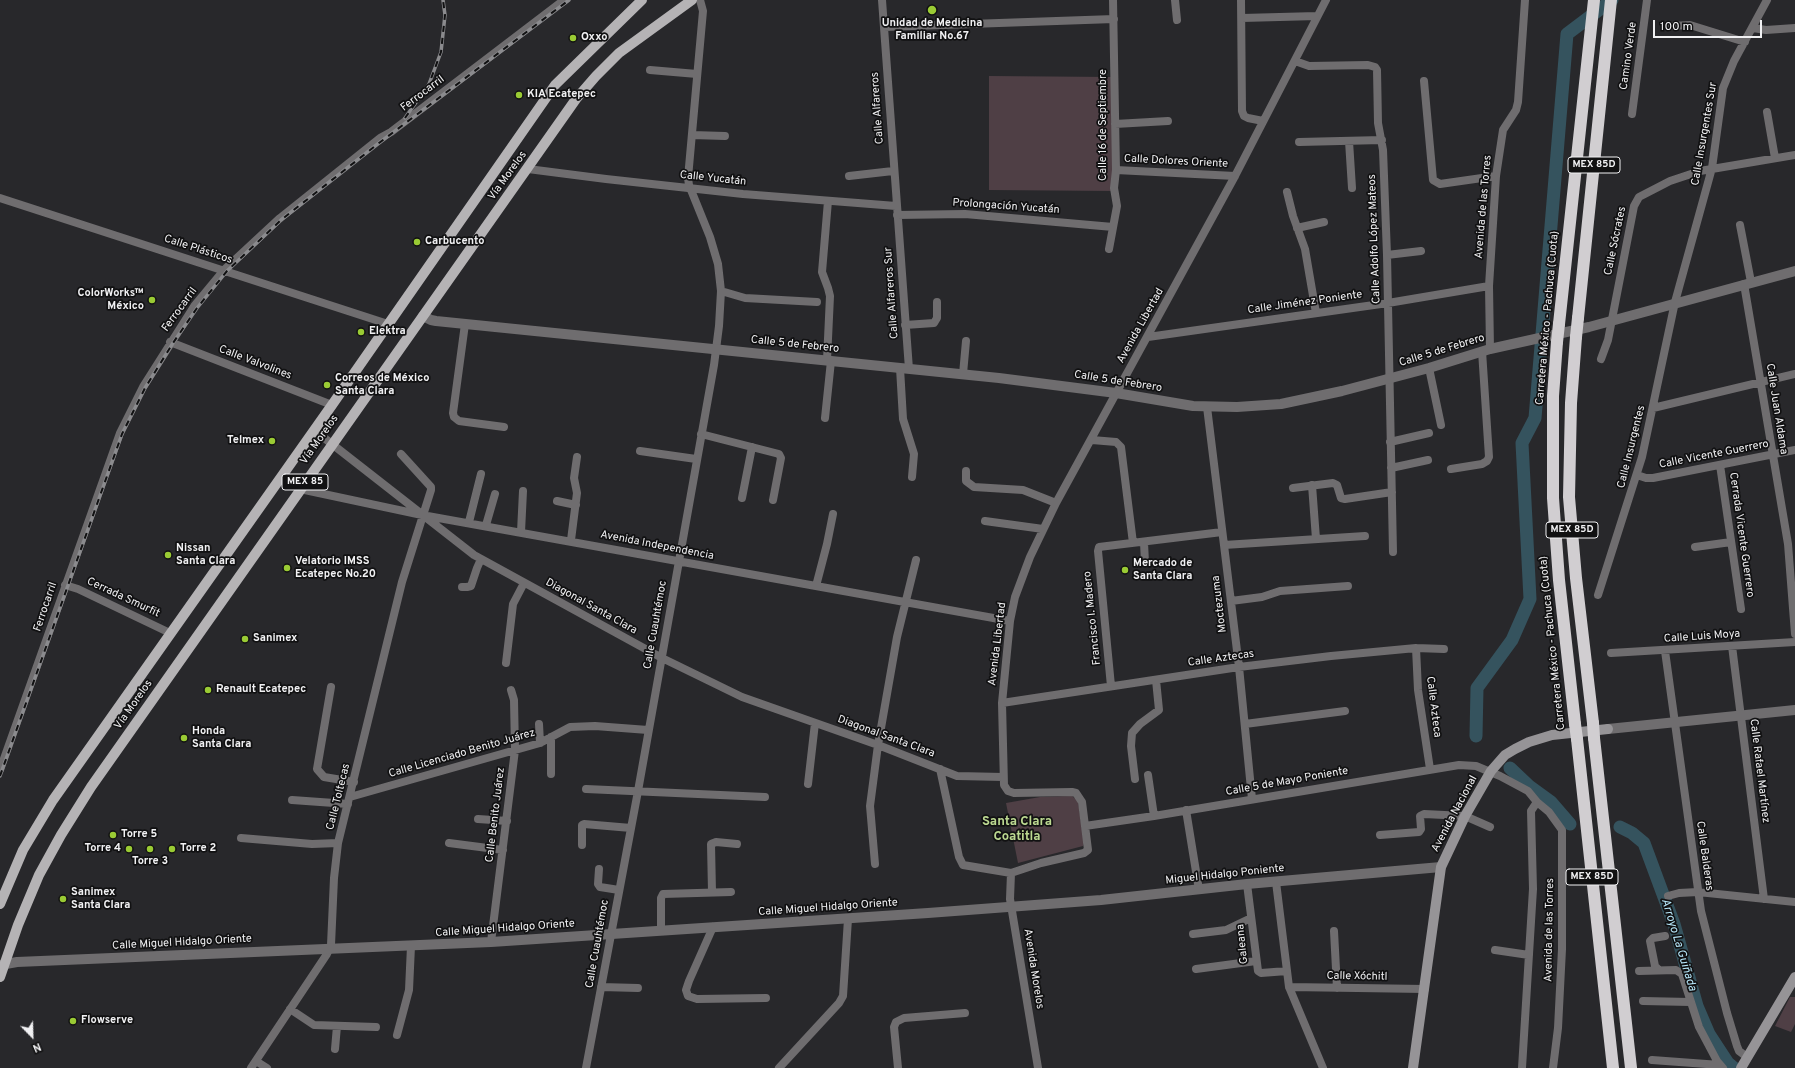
<!DOCTYPE html>
<meta charset="utf-8">
<style>
body{margin:0}
#map{position:relative;width:1795px;height:1068px;overflow:hidden;background:#28282b;font-family:Overpass,sans-serif}
canvas{display:block}
.north{position:absolute;left:12px;top:1016px;width:40px;height:40px;-webkit-text-stroke:3px #111112;paint-order:stroke;rotate:157deg;font-size:11px;font-weight:700;line-height:16px;text-align:center;color:#f1f1f3}
.north::after{content:'';display:block;margin:auto;width:14px;height:18px;background:#f1f1f3;clip-path:polygon(50% 0,100% 100%,50% 72%,0 100%)}
.scale{position:absolute;left:1653px;top:20px;width:109px;height:18px;box-sizing:border-box;border:2px solid #f1f1f3;border-top:0;padding-left:5px;font-size:12px;line-height:14px;white-space:nowrap;color:#f1f1f3;-webkit-text-stroke:3px #111112;paint-order:stroke}
</style>
<div id="map">
<canvas width="1795" height="1068"></canvas>
<div class="north">N</div>
<div class="scale">100 m</div>
</div>
<script>
const ctx = document.querySelector('canvas').getContext('2d');
ctx.lineJoin = 'round';
function fill(path, color) {
  ctx.fillStyle = color;
  ctx.fill(path, 'evenodd');
}
function toPath(rows) {
  const path = new Path2D();
  for (const r of rows) {
    path.moveTo(r[0], r[1]);
    for (let i = 2; i < r.length; i += 2) path.lineTo(r[i], r[i + 1]);
  }
  return path;
}
function trace(path, color, width, dash) {
  ctx.strokeStyle = color;
  ctx.lineWidth = width;
  ctx.lineCap = dash ? 'butt' : 'round';
  ctx.setLineDash(dash || []);
  ctx.stroke(path);
}
function label(font, color, halo, rows, align = 'center') {
  ctx.font = font + ' Overpass,sans-serif';
  ctx.lineWidth = 3.5;
  ctx.setLineDash([]);
  ctx.textBaseline = 'middle';
  ctx.strokeStyle = halo;
  ctx.fillStyle = color;
  for (const [text, x, y, turn = 0] of rows) {
    ctx.save();
    ctx.translate(x, y);
    ctx.rotate((+turn || 0) * Math.PI / 180);
    ctx.textAlign = isNaN(turn) ? turn : align;
    if (halo) ctx.strokeText(text, 0, 0);
    ctx.fillText(text, 0, 0);
    ctx.restore();
  }
}
fill(toPath([
 [989,76,1112,77,1114,191,989,190],
 [1072,796,1078,801,1084,843,1083,846,1018,863,1006,803,1040,797],
 [1790,997,1795,997,1795,1024,1791,1032,1775,1026]
]), '#4f3f45');
trace(toPath([
 [1476,736,1477,688,1512,640,1530,599,1522,443,1535,418,1567,34,1612,0],
 [1510,768,1529,786,1551,802,1570,824],
 [1620,827,1632,833,1644,843,1674,924,1697,1006,1709,1034,1728,1063,1734,1068]
]), '#35535e', 13);
trace(toPath([
 [882,0,909,369],
 [1175,0,1177,20],
 [1241,0,1242,111,1244,116,1248,118,1263,121],
 [1242,18,1317,16],
 [1672,26,1690,25,1745,42],
 [884,27,1114,19],
 [1753,28,1766,30,1795,28],
 [1295,61,1309,66,1368,65,1375,67,1377,70,1378,123,1383,150,1387,255,1393,552],
 [650,70,697,74],
 [1424,81,1433,180,1440,184,1496,176],
 [1767,112,1775,158],
 [1632,114,1647,0],
 [1115,124,1168,121],
 [692,135,725,136],
 [1349,141,1352,188],
 [1299,142,1382,140],
 [528,169,606,179,743,194,896,206],
 [1116,170,1235,176],
 [849,176,893,171],
 [1287,192,1293,216,1305,249,1316,313],
 [0,198,388,324],
 [897,215,965,214,1113,227],
 [1740,225,1751,282],
 [1297,228,1324,222],
 [1109,249,1117,206,1114,188,1116,170,1113,0],
 [1387,255,1421,251],
 [1744,284,1788,544,1795,634],
 [721,291,745,298,817,302],
 [465,324,453,413,454,417,459,421,504,427],
 [905,325,934,323,937,318,937,302],
 [1148,337,1388,303,1489,286],
 [170,342,332,405],
 [1490,349,1489,286,1496,176,1503,130,1516,110,1518,102,1525,0],
 [1601,359,1608,340,1634,206,1639,197,1670,181,1700,171,1795,155],
 [827,360,830,296,828,288,822,272,828,201],
 [900,368,903,419,914,454,912,477],
 [1429,368,1441,425],
 [963,374,966,341],
 [1207,407,1239,667,1252,799],
 [1653,408,1795,374],
 [825,418,831,361],
 [314,430,474,555,662,658,742,697,878,745,957,776,1003,777],
 [701,434,779,454,781,458,773,500],
 [1092,440,1116,442,1121,447,1133,543],
 [1390,442,1429,433],
 [640,451,696,459],
 [1720,465,1741,609],
 [1391,468,1428,460],
 [1451,469,1482,464,1487,461,1489,457,1482,351],
 [966,471,966,481,974,487,1023,490,1056,503],
 [1637,475,1646,478,1653,478,1795,450],
 [1312,485,1316,539],
 [1293,488,1333,483,1337,485,1341,498,1345,499,1392,492],
 [300,489,422,515,1010,621],
 [742,498,752,447],
 [557,501,576,505],
 [985,521,1043,529],
 [469,522,481,474],
 [486,525,495,494],
 [521,532,523,491],
 [571,540,577,493,574,478,577,457],
 [1144,542,1145,563],
 [1224,545,1365,536],
 [1695,547,1731,542],
 [65,585,78,589,170,633],
 [816,586,827,544,833,514],
 [462,587,467,587,471,586,477,568,481,559],
 [1598,595,1642,457,1675,302,1712,168,1723,88,1734,61,1767,0],
 [1231,601,1262,597,1280,591,1348,586],
 [1732,646,1764,899],
 [1416,648,1418,690,1430,769],
 [1665,651,1701,911,1727,1013,1737,1046,1739,1051,1747,1057],
 [1611,653,1795,642],
 [506,663,513,604,524,583],
 [1111,686,1098,551,1099,547,1222,532],
 [331,687,317,769,324,777,354,782],
 [1002,703,1239,667,1331,656,1416,648,1444,649],
 [539,724,540,743],
 [1245,724,1345,711],
 [940,769,959,857,963,865,1011,873,1041,863,1084,853,1088,850,1082,802,1076,793,1072,792,1014,793,1008,791,1004,785,1002,703,1010,621,1015,597,1030,557,1056,503,1235,176,1326,0],
 [0,770,120,433,143,387,195,305,224,270,280,218,380,138,391,132,564,0],
 [551,774,551,737],
 [1148,775,1154,816],
 [1135,779,1131,746,1132,733,1140,724,1159,710,1156,680],
 [808,784,815,723],
 [586,789,765,797],
 [350,797,540,743,570,727,595,726,648,730],
 [292,800,348,804],
 [1186,810,1199,890],
 [478,819,507,821],
 [1085,826,1154,816,1459,765,1476,766,1500,776,1528,791,1537,802,1549,812,1562,830,1562,949,1558,1028,1553,1068],
 [1380,835,1419,832,1421,829,1420,816,1424,814,1465,816,1490,827],
 [241,838,312,844,338,843],
 [449,843,503,850],
 [582,845,582,825,584,824,631,828],
 [875,864,870,806,878,745,897,637,916,560],
 [599,869,598,884,600,887,619,890],
 [1011,873,1010,899,1038,1068],
 [1276,882,1289,987,1323,1068],
 [1247,884,1258,971,1261,973,1287,971],
 [712,892,711,844,716,842,737,844],
 [1668,896,1679,893,1698,892,1795,902],
 [713,927,689,981,686,990,688,996,697,999,766,998],
 [661,931,661,898,663,894,731,892],
 [1334,931,1337,988],
 [1193,934,1226,930,1251,918],
 [491,942,515,750,514,700,511,690],
 [1495,950,1529,955],
 [1196,969,1256,961],
 [1658,969,1655,966,1650,941,1653,938,1665,936],
 [1639,971,1676,970,1682,974,1699,1027,1717,1061,1723,1068],
 [601,987,638,988],
 [1289,987,1425,989],
 [1643,1001,1690,1002],
 [290,1009,314,1025,376,1027],
 [397,1035,409,990,411,946],
 [335,1049,337,1026],
 [1652,1060,1720,1065],
 [256,1061,267,1068],
 [251,1068,327,954,331,945,334,878,338,843,402,582,431,490,431,487,401,454],
 [586,1068,638,791,714,365,719,326,721,291,718,264,710,237,689,185,688,178,703,11,700,0],
 [779,1068,839,1003,843,996,848,919],
 [898,1068,894,1027,896,1022,904,1018,965,1013],
 [1522,1068,1533,889,1531,811,1537,802]
]), '#6f6d6f', 8);
trace(toPath([
 [423,316,431,320,436,321,999,378,1116,393,1193,406,1237,407,1281,404,1342,391,1429,368,1490,349,1589,327,1795,271],
 [1608,729,1795,710],
 [0,965,17,962,491,942,928,913,1101,900,1247,884,1441,867]
]), '#6f6d6f', 10);
trace(toPath([
 [1413,1068,1441,867,1465,816,1491,771,1505,755,1515,749,1529,742,1552,735,1608,729],
 [1741,1068,1795,977]
]), '#969497', 10);
trace(toPath([
 [0,904,23,850,53,800,332,405,555,85,642,0],
 [0,977,18,925,39,875,61,835,91,787,576,99,596,76,619,53,692,0]
]), '#b5b3b5', 10);
trace(toPath([
 [1578,318,1611,0],
 [1559,324,1594,0],
 [1576,337,1571,403,1569,497,1576,578,1593,723],
 [1557,342,1553,396,1553,498,1559,580,1575,724],
 [1594,738,1631,1068],
 [1577,739,1613,1068]
]), '#d1ced1', 12);
const rail = toPath([
 [405,118,429,84,441,52,445,15,443,0],
 [0,776,122,434,145,388,173,343,197,308,227,271,281,220,379,143,569,0]
]);
trace(rail, '#8b8b8e', 3.5);
trace(rail, '#111112', 2, [6]);
trace(toPath([
 [1576,337,1578,318],
 [1557,342,1559,324],
 [1593,723,1594,738],
 [1575,724,1577,739]
]), '#d1ced1', 12);
for (const [x, y, r, color] of [
 [932,10,5,"#9acb34"],
 [573,38,4,"#9acb34"],
 [519,95,4,"#9acb34"],
 [417,242,4,"#9acb34"],
 [152,300,4,"#9acb34"],
 [361,332,4,"#9acb34"],
 [327,385,4,"#9acb34"],
 [272,441,4,"#9acb34"],
 [168,555,4,"#9acb34"],
 [287,568,4,"#9acb34"],
 [1125,570,4,"#9acb34"],
 [245,639,4,"#9acb34"],
 [208,690,4,"#9acb34"],
 [184,738,4,"#9acb34"],
 [113,835,4,"#9acb34"],
 [129,849,4,"#9acb34"],
 [150,849,4,"#9acb34"],
 [172,849,4,"#9acb34"],
 [63,899,4,"#9acb34"],
 [73,1021,4,"#9acb34"]
]) {
  const dot = new Path2D();
  dot.arc(x, y, r, 0, 2 * Math.PI);
  ctx.fillStyle = color;
  ctx.fill(dot);
  trace(dot, '#111112', 1.5);
}
for (const [x, y, w] of [
 [1594,165,52],
 [305,482,46],
 [1572,530,52],
 [1592,877,52]
]) {
  const box = new Path2D();
  box.roundRect(x - w / 2, y - 8, w, 16, 3);
  ctx.fillStyle = '#111112';
  ctx.fill(box);
  trace(box, '#f1f1f3', 1);
}
label('bold 10px', '#f1f1f3', null, [
 ["MEX 85D",1594,165],
 ["MEX 85",305,482],
 ["MEX 85D",1572,530],
 ["MEX 85D",1592,877]
]);
label('bold 11px', '#f1f1f3', '#111112', [
 ["Unidad de Medicina",932,24,"center"],
 ["Familiar No.67",932,37,"center"],
 ["Oxxo",581,38],
 ["KIA Ecatepec",527,95],
 ["Carbucento",425,242],
 ["ColorWorks™",144,294,"right"],
 ["México",144,307,"right"],
 ["Elektra",369,332],
 ["Correos de México",335,379],
 ["Santa Clara",335,392],
 ["Telmex",264,441,"right"],
 ["Nissan",176,549],
 ["Santa Clara",176,562],
 ["Velatorio IMSS",295,562],
 ["Ecatepec No.20",295,575],
 ["Mercado de",1133,564],
 ["Santa Clara",1133,577],
 ["Sanimex",253,639],
 ["Renault Ecatepec",216,690],
 ["Honda",192,732],
 ["Santa Clara",192,745],
 ["Torre 5",121,835],
 ["Torre 4",121,849,"right"],
 ["Torre 2",180,849],
 ["Torre 3",150,862,"center"],
 ["Sanimex",71,893],
 ["Santa Clara",71,906],
 ["Flowserve",81,1021]
], 'left');
label('11px', '#f1f1f3', '#111112', [
 ["Camino Verde",1629,56,-82],
 ["Ferrocarril",423,94,-37],
 ["Calle Alfareros",878,108,-94],
 ["Calle 16 de Septiembre",1104,125,-90],
 ["Calle Insurgentes Sur",1705,134,-80],
 ["Calle Dolores Oriente",1176,162,3],
 ["Vía Morelos",508,176,-54],
 ["Calle Yucatán",713,179,6],
 ["Prolongación Yucatán",1006,207,4],
 ["Avenida de las Torres",1484,207,-85],
 ["Calle Adolfo López Mateos",1375,239,-92],
 ["Calle Sócrates",1616,241,-78],
 ["Calle Plásticos",198,250,18],
 ["Calle Alfareros Sur",892,293,-94],
 ["Calle Jiménez Poniente",1305,303,-8],
 ["Ferrocarril",180,310,-54],
 ["Carretera México - Pachuca (Cuota)",1548,318,-85],
 ["Avenida Libertad",1141,326,-61],
 ["Calle 5 de Febrero",795,345,6],
 ["Calle 5 de Febrero",1442,351,-17],
 ["Calle Valvolines",255,363,21],
 ["Calle 5 de Febrero",1118,382,9],
 ["Calle Juan Aldama",1776,409,81],
 ["Vía Morelos",320,440,-55],
 ["Calle Insurgentes",1632,447,-76],
 ["Calle Vicente Guerrero",1714,455,-11],
 ["Cerrada Vicente Guerrero",1741,535,82],
 ["Avenida Independencia",657,546,11],
 ["Cerrada Smurfit",123,598,25],
 ["Moctezuma",1220,604,-97],
 ["Ferrocarril",46,607,-71],
 ["Diagonal Santa Clara",591,607,29],
 ["Francisco I. Madero",1093,618,-96],
 ["Calle Cuauhtémoc",656,625,-80],
 ["Calle Luis Moya",1702,637,-4],
 ["Carretera México - Pachuca (Cuota)",1553,643,-96],
 ["Avenida Libertad",998,644,-83],
 ["Calle Aztecas",1221,659,-8],
 ["Vía Morelos",134,705,-55],
 ["Calle Azteca",1433,707,83],
 ["Diagonal Santa Clara",886,737,20],
 ["Calle Licenciado Benito Juárez",462,754,-16],
 ["Calle Rafael Martínez",1759,771,83],
 ["Calle 5 de Mayo Poniente",1287,782,-10],
 ["Calle Toltecas",339,797,-76],
 ["Avenida Nacional",1455,814,-62],
 ["Calle Benito Juárez",496,815,-83],
 ["Calle Balderas",1704,856,82],
 ["Miguel Hidalgo Poniente",1225,875,-6],
 ["Calle Miguel Hidalgo Oriente",828,908,-4],
 ["Calle Miguel Hidalgo Oriente",505,929,-4],
 ["Avenida de las Torres",1550,930,-89],
 ["Calle Miguel Hidalgo Oriente",182,943,-3],
 ["Calle Cuauhtémoc",598,944,-80],
 ["Galeana",1243,944,-96],
 ["Avenida Morelos",1033,969,81],
 ["Calle Xóchitl",1357,977,1]
]);
label('italic 12px', '#b8e9fc', '#111112', [
 ["Arroyo La Guiñada",1678,945,73]
]);
label('bold 13px', '#bcd991', '#111112', [
 ["Santa Clara",1017,822],
 ["Coatitla",1017,837]
]);
</script>
